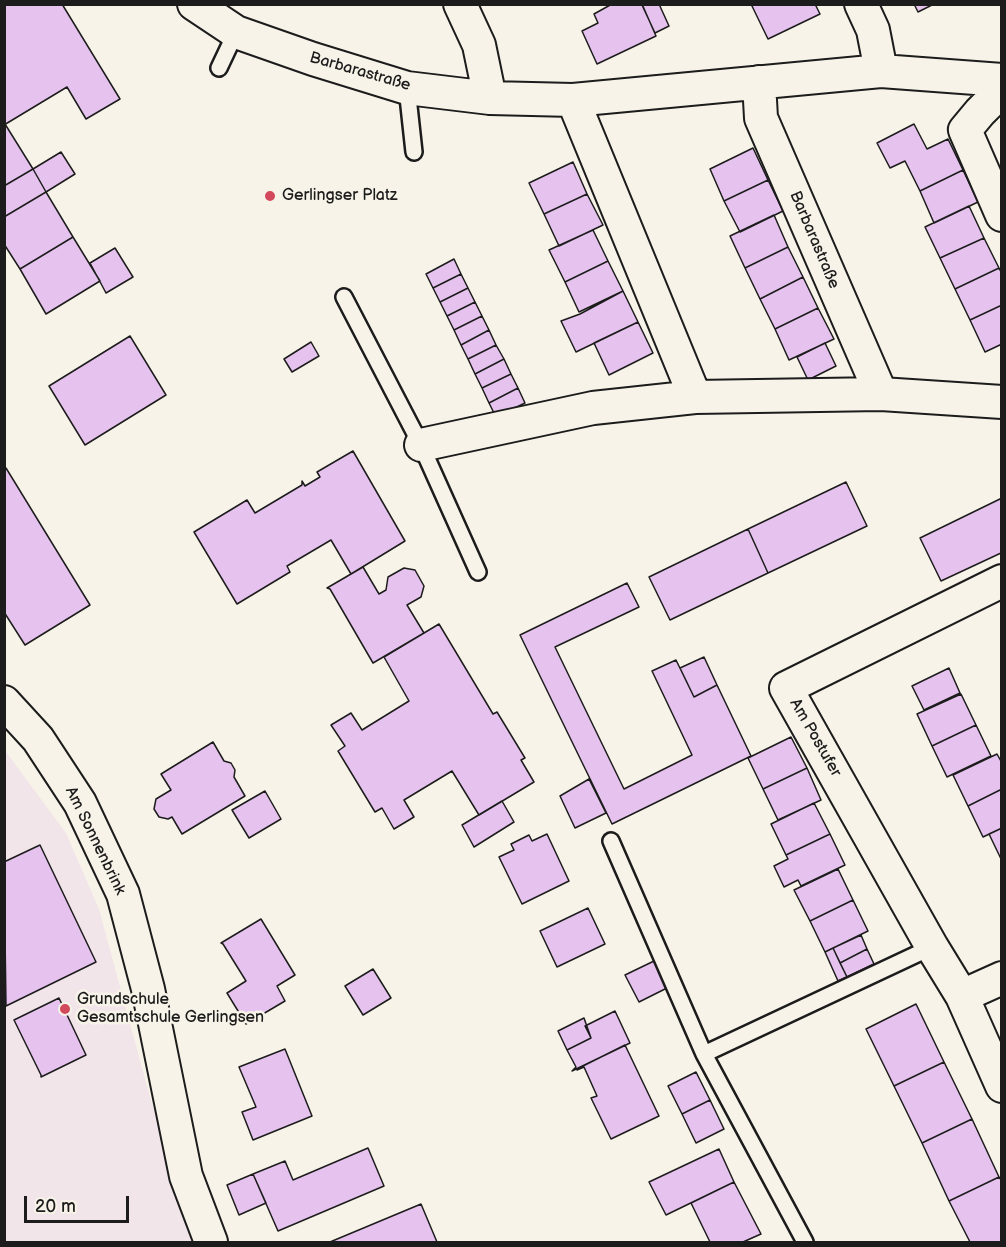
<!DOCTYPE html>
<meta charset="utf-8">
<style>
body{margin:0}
#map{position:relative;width:1006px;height:1247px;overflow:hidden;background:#f7f3e8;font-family:"Balsamiq Sans",sans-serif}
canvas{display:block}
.frame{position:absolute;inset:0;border:6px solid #1c1c1c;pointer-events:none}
.scale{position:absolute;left:24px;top:1196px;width:105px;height:27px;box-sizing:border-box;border:3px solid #1c1c1c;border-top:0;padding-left:8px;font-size:18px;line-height:21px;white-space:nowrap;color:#1c1c1c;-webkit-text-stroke:4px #f7f3e8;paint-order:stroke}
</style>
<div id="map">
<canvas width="1006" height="1247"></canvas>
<div class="frame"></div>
<div class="scale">20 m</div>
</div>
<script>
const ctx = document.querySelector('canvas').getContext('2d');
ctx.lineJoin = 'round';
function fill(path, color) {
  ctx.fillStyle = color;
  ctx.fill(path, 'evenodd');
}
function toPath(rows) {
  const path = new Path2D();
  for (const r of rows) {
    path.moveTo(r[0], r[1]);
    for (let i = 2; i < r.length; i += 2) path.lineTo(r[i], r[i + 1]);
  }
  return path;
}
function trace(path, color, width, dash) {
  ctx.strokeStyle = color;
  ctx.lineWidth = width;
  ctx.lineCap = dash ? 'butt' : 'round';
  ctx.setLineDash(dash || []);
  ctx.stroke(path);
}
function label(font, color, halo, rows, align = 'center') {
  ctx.font = font + ' "Balsamiq Sans",sans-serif';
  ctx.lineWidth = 5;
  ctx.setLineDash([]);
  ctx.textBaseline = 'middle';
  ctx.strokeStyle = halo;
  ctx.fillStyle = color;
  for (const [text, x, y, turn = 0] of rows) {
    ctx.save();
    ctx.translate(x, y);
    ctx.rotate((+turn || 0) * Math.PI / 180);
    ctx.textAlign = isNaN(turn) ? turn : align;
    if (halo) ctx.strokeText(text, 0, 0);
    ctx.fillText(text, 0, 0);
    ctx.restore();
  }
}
fill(toPath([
 [4,749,66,833,99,909,153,1108,196,1242,5,1242]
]), '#f2e5ea');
const building = toPath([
 [4,4,62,4,120,99,86,119,67,87,4,125,4,4],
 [612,4,642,4,656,36,597,64,582,31,598,23,594,14,612,4],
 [659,4,669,26,655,33,642,5,659,4],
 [751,4,815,4,820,14,768,39,751,4],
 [914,4,934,4,918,12,914,4],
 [5,124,33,169,4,186,4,125,5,124],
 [914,124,927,149,948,139,963,170,920,191,905,161,890,168,877,143,914,124],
 [753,148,768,180,724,201,710,169,753,148],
 [61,152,75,174,46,192,33,169,61,152],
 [573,162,587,194,544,214,529,183,573,162],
 [33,169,46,192,4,217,4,186,33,169],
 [963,170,978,202,934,223,920,191,963,170],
 [768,180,783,211,740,232,724,201,768,180],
 [46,192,73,237,20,269,4,244,4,217,46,192],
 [587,194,603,225,559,246,544,214,587,194],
 [969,206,984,238,940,258,925,227,969,206],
 [774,215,788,247,745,268,730,236,774,215],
 [593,230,608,261,565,282,549,250,593,230],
 [73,237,100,281,46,314,20,269,73,237],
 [984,238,999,268,955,289,940,258,984,238],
 [788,247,803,277,760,299,745,268,788,247],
 [115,248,133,277,106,293,90,263,115,248],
 [454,259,461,274,433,288,426,274,454,259],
 [608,261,623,291,579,312,565,282,608,261],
 [999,268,1002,274,1002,305,970,320,955,289,999,268],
 [461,274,468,288,440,302,433,288,461,274],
 [803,277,818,308,775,329,760,299,803,277],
 [468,288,475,302,447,316,440,302,468,288],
 [623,291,638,322,576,352,561,321,580,314,623,291],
 [475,302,482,316,454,330,447,316,475,302],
 [1002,305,1002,344,985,352,970,320,1002,305],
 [818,308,834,339,789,360,775,329,818,308],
 [482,316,489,330,461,345,454,330,482,316],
 [638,322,653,353,609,375,594,343,638,322],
 [489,330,496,345,468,359,461,345,489,330],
 [130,336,166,395,85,445,49,386,130,336],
 [311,342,319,356,292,372,284,359,311,342],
 [825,343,836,366,808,380,797,357,825,343],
 [496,345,504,359,475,374,468,359,496,345],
 [504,359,511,374,482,388,475,374,504,359],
 [511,374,518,388,489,403,482,388,511,374],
 [518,388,525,403,496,417,489,403,518,388],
 [353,451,405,541,351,574,331,540,287,566,290,572,237,604,194,532,247,500,255,513,302,485,302,481,305,486,320,477,317,472,353,451],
 [6,468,90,605,25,645,4,612,4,469,6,468],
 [846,482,867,526,768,573,748,529,846,482],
 [1002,498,1001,553,941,581,920,538,1002,498],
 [748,529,768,573,670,620,649,577,748,529],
 [363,567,379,594,386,590,388,577,404,568,415,570,424,586,421,597,407,605,424,633,373,663,330,589,327,588,363,567],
 [627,583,639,607,555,647,624,789,692,755,652,671,676,660,694,697,717,685,751,756,612,824,520,635,627,583],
 [439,624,493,714,497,712,525,758,521,760,534,782,479,815,452,771,404,800,414,817,394,829,382,808,375,812,338,751,345,746,331,725,351,713,362,730,409,701,384,657,439,624],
 [704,657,717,685,694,697,680,668,704,657],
 [949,668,960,693,924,710,912,686,949,668],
 [961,694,976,725,932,746,917,714,961,694],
 [976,725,991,756,947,777,932,746,976,725],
 [791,737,807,768,763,789,748,758,791,737],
 [213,742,224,761,231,763,235,770,234,777,245,796,182,834,172,817,168,819,159,817,154,809,156,799,171,790,161,774,213,742],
 [997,754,1002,763,1002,789,968,806,953,775,997,754],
 [807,768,821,800,778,820,763,789,807,768],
 [589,779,606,813,575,828,560,796,589,779],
 [1002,789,1002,828,983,837,968,806,1002,789],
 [265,791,281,819,249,838,232,810,265,791],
 [502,801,514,822,474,847,462,825,502,801],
 [814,803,830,834,786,855,771,824,814,803],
 [1002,828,1002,861,989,834,1002,828],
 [547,834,569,881,522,904,499,857,514,850,511,844,529,835,532,841,547,834],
 [830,834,845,865,801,886,798,880,784,887,774,866,788,859,786,855,830,834],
 [40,845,96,962,6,1006,4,862,40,845],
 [838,869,853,900,810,921,794,890,838,869],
 [853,900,868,931,825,952,810,921,853,900],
 [588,908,605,944,557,967,540,931,588,908],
 [261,919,295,975,277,986,285,1001,246,1024,227,993,246,981,223,944,221,943,261,919],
 [861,935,867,949,840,963,833,948,861,935],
 [833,948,847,977,838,981,825,952,833,948],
 [867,949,874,964,847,977,840,963,867,949],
 [654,961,667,988,639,1002,625,975,654,961],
 [373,969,391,998,363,1015,345,986,373,969],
 [59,998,86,1055,41,1077,41,1075,14,1020,59,998],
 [916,1004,944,1062,894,1086,866,1029,916,1004],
 [615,1011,630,1043,572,1071,576,1067,567,1050,591,1038,585,1026,615,1011],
 [584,1018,591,1038,567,1050,558,1031,584,1018],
 [625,1045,659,1116,611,1139,591,1098,597,1096,584,1067,577,1070,577,1069,625,1045],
 [285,1049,312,1116,253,1140,242,1112,256,1107,239,1067,285,1049],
 [944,1062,972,1119,922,1143,894,1086,944,1062],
 [696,1072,710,1100,682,1114,668,1086,696,1072],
 [710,1100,724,1129,696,1143,682,1114,710,1100],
 [972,1119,999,1177,949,1201,922,1143,972,1119],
 [368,1148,384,1186,278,1231,253,1174,285,1161,293,1180,368,1148],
 [719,1149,734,1182,666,1215,649,1182,719,1149],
 [253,1174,266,1203,239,1215,227,1185,253,1174],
 [999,1177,1002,1181,1002,1242,970,1242,949,1201,999,1177],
 [734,1182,761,1234,743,1242,710,1242,691,1203,734,1182],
 [421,1204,437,1242,330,1242,421,1204]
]);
fill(building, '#e6c3ee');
trace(building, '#1c1c1c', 1.5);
const service = toPath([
 [219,68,236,32],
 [407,88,414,152],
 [344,297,421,445,478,572],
 [611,841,704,1054,805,1242],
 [704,1054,932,947]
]);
const minor = toPath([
 [194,4,236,32,313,59,407,88,490,98,573,100,881,71,1002,80],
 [460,4,479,45,490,98],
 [861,4,873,30,881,71],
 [759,82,761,118,881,394],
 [1002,90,980,112,965,130,1002,215],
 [573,100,695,397],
 [421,445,593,408,695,397,881,394,1002,402],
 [1002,581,786,688,932,947,962,996,1002,1086],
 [4,702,38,739,80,803,123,894,148,989,186,1176,211,1242],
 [962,996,1002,978]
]);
trace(service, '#1c1c1c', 20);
trace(minor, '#1c1c1c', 36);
trace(service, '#f7f3e8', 15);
trace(minor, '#f7f3e8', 32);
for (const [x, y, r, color] of [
 [270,196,6,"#d1495b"],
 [65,1009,6,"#d1495b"]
]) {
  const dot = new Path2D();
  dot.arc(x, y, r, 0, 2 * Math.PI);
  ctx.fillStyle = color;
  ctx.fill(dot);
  trace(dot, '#f7f3e8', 2);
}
label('16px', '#1c1c1c', '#f7f3e8', [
 ["Barbarastraße",360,72,16],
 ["Barbarastraße",814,240,67],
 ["Am Postufer",815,738,60],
 ["Am Sonnenbrink",95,841,64]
]);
label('16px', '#1c1c1c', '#f7f3e8', [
 ["Gerlingser Platz",282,196],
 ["Grundschule",77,1000],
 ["Gesamtschule Gerlingsen",77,1018]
], 'left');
</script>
